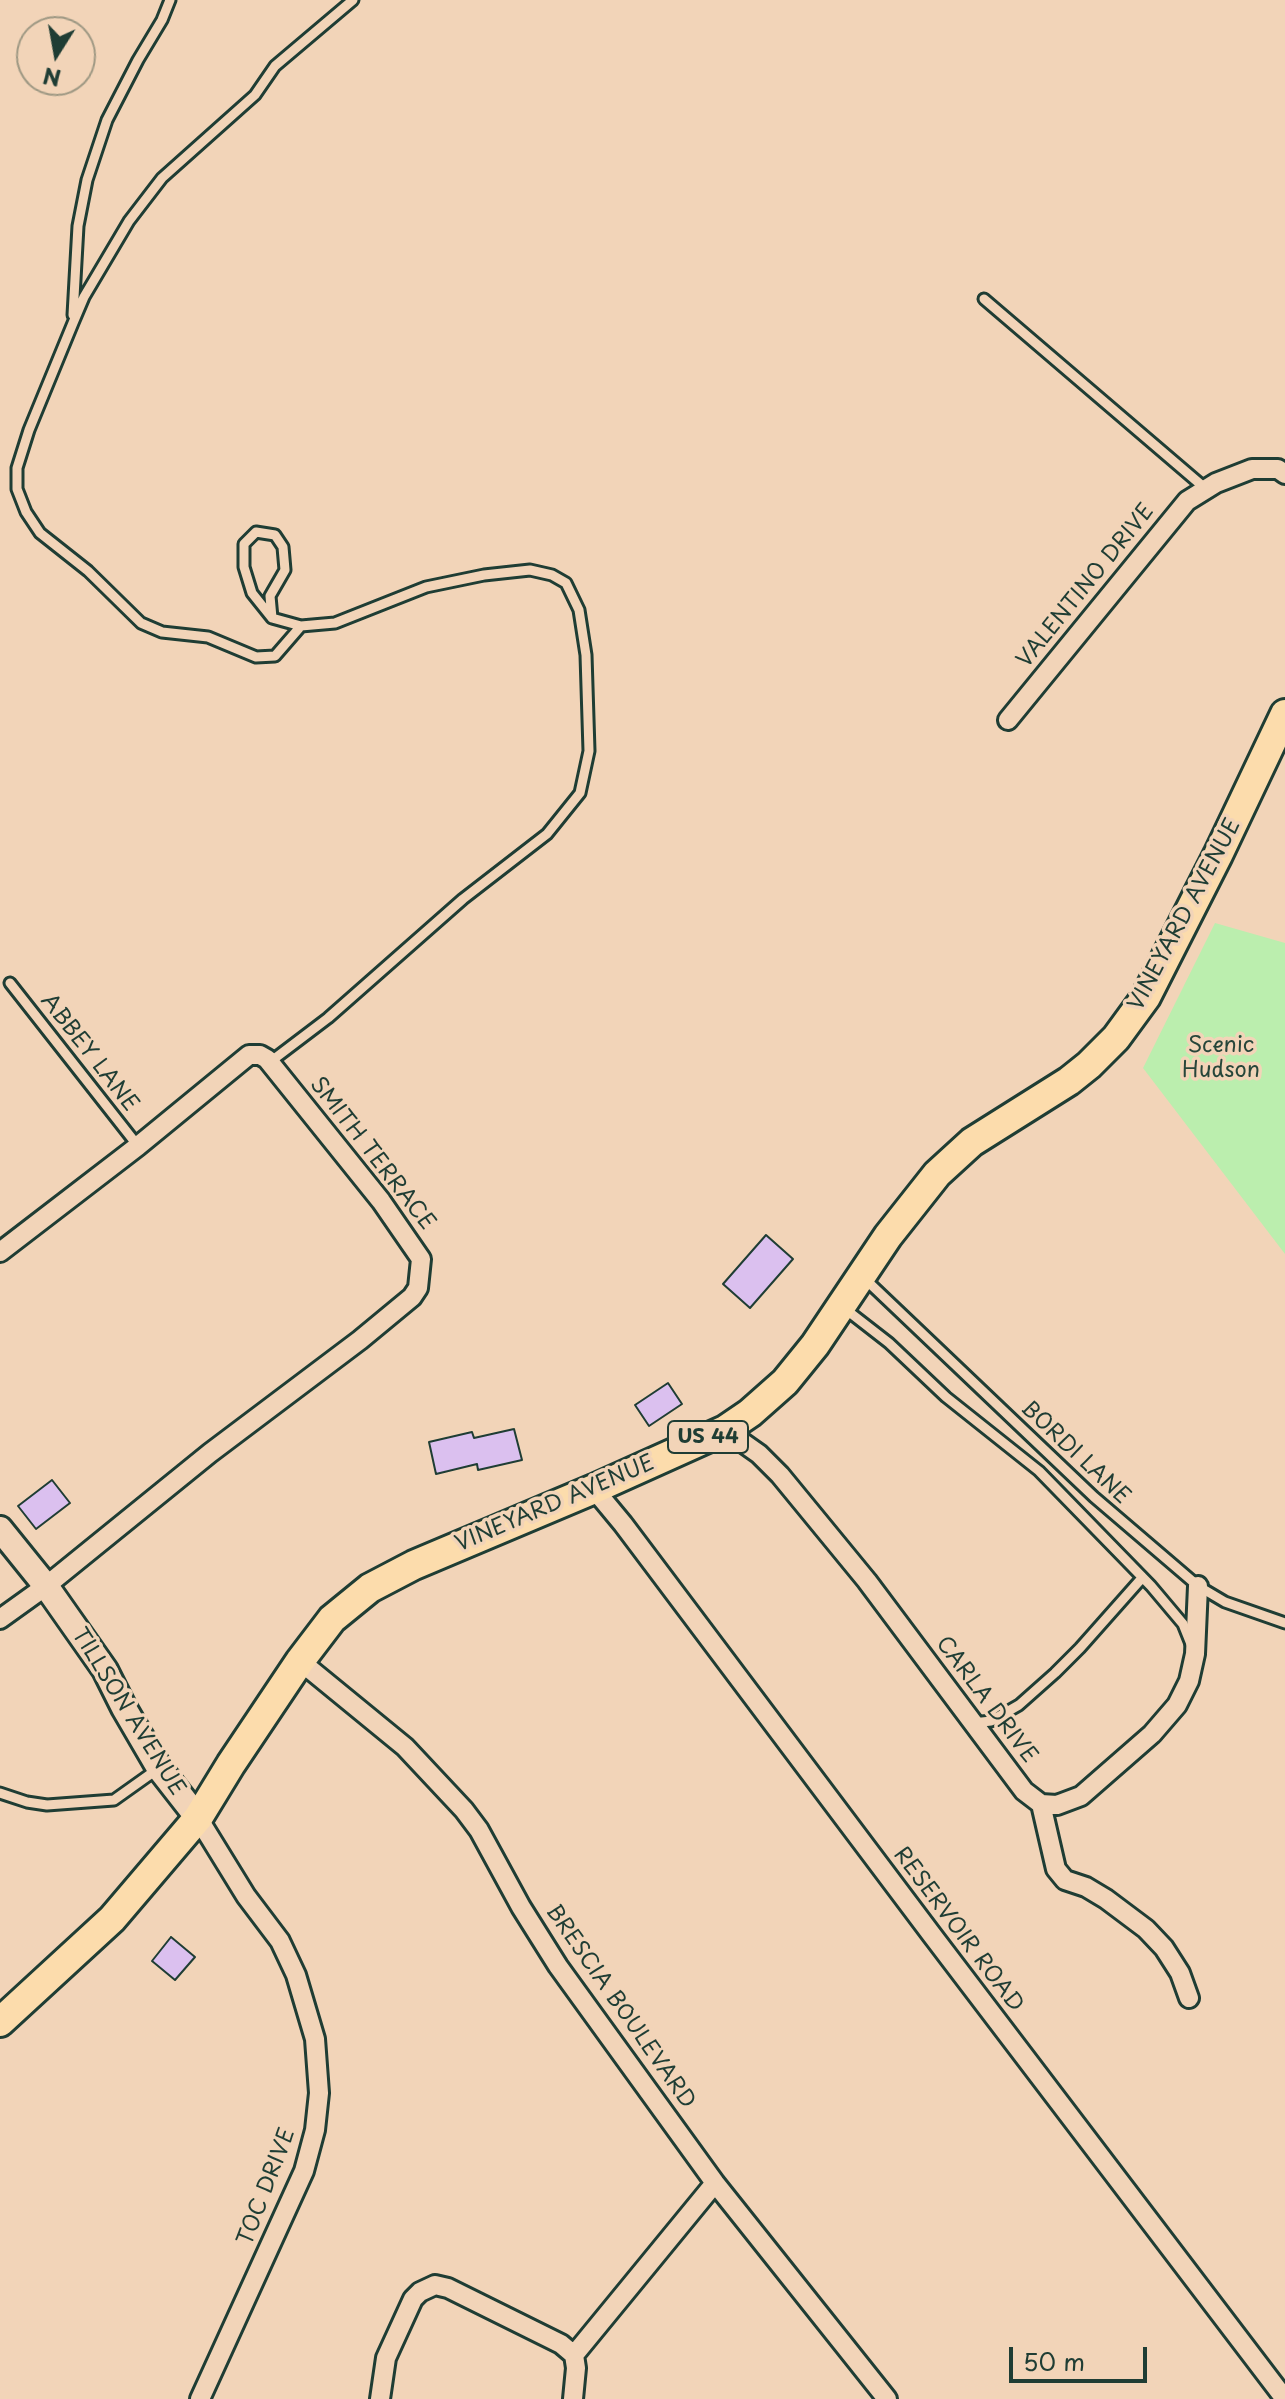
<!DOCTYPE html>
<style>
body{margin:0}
#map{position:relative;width:1285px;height:2399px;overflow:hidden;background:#f2d4b8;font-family:"Playpen Sans",sans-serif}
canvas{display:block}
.north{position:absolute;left:16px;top:16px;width:80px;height:80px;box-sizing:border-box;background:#f2d4b8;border:2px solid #9e9883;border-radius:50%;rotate:191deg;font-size:22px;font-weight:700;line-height:32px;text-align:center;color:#1f3d34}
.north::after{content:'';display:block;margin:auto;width:28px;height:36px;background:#1f3d34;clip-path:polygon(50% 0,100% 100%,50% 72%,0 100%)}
.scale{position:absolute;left:1009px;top:2347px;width:138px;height:36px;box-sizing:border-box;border:4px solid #1f3d34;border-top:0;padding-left:10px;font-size:24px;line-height:28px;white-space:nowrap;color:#1f3d34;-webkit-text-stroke:6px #f2d4b8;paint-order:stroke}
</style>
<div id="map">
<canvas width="1285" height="2399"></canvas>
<div class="north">N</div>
<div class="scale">50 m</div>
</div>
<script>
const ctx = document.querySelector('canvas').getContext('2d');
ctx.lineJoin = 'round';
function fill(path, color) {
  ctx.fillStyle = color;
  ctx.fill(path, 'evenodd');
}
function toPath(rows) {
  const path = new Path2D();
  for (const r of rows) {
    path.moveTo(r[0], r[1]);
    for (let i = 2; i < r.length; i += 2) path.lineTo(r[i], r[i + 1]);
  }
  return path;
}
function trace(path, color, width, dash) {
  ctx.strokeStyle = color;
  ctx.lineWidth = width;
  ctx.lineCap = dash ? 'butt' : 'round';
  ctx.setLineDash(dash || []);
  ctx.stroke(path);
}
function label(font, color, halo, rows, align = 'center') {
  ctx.font = font + ' "Playpen Sans",sans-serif';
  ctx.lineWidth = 7;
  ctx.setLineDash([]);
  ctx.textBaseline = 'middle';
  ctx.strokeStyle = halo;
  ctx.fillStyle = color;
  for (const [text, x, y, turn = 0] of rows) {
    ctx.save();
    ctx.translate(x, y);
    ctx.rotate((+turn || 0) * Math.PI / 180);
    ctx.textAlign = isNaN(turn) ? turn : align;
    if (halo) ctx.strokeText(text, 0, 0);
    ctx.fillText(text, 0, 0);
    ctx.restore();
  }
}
fill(toPath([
 [1215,923,1285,943,1285,1254,1143,1068]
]), '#bbeeae');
const building = toPath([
 [766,1235,793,1259,750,1308,723,1284,766,1235],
 [668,1383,682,1404,649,1426,635,1405,668,1383],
 [514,1429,522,1460,478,1470,477,1464,436,1474,429,1442,472,1432,474,1438,514,1429],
 [52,1480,70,1503,36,1529,18,1506,52,1480],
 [171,1937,195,1957,175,1980,152,1961,171,1937]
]);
fill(building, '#dbc0ef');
trace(building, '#1f3d34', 2);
const lane = toPath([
 [984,299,1206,489],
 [73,315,78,226,87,180,107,120,138,60,162,20,170,0],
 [301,626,275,656,256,657,208,637,162,632,141,623,88,571,40,533,26,512,17,489,17,468,29,430,73,323,84,297,129,221,162,178,255,95,275,66,353,0],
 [10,983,138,1146],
 [270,1062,328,1018,463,899,547,834,580,793,589,751,586,655,579,610,566,583,552,575,530,570,484,575,426,587,335,623,301,626,272,618,252,593,244,567,244,544,256,532,275,535,283,547,285,570,270,596,272,618],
 [864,1278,1094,1497,1198,1586,1225,1602,1285,1623],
 [844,1308,889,1343,946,1397,1039,1471,1151,1586,1183,1624,1191,1644],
 [973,1723,991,1721,1019,1705,1055,1673,1080,1648,1142,1578],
 [0,1793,27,1802,47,1805,114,1800,159,1768]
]);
const street = toPath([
 [1008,720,1187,501,1216,483,1252,469,1278,469,1285,474],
 [0,1252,138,1146,249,1055,260,1055,267,1059,381,1201,421,1259,418,1288,412,1297,360,1340,210,1453,46,1586,0,1619],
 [725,1430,759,1454,780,1475,867,1581,1024,1791,1041,1804,1056,1869,1065,1880,1086,1887,1106,1899,1146,1929,1164,1948,1180,1973,1189,1998],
 [594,1489,623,1524,932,1935,1285,2399],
 [300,1661,405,1747,464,1810,479,1830,521,1907,558,1966,715,2183,887,2399],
 [1041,1804,1057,1805,1081,1796,1152,1734,1177,1705,1189,1681,1195,1654,1198,1586],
 [198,1818,246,1896,280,1941,296,1975,315,2039,319,2093,315,2130,304,2171,200,2399],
 [574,2355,715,2183],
 [380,2399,386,2358,413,2299,420,2292,435,2285,448,2288,561,2344,574,2355,576,2368,573,2399]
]);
const secondary = toPath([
 [0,1529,46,1586,105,1670,124,1708,159,1768,198,1818]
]);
const primary = toPath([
 [0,2022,112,1919,198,1818,231,1764,300,1661,332,1619,370,1588,414,1565,594,1489,725,1430,750,1413,785,1382,815,1345,888,1236,937,1174,972,1142,1069,1081,1089,1065,1116,1038,1146,997,1218,855,1285,714]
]);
trace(lane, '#1f3d34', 15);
trace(street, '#1f3d34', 24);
trace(secondary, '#1f3d34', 30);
trace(primary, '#1f3d34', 34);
trace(lane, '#f2d4b8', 9);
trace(street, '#f2d4b8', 18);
trace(secondary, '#f2d4b8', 24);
trace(primary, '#fcdcac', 28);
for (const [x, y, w] of [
 [708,1437,80]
]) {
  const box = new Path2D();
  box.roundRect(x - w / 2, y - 16, w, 32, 6);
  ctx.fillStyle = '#f2d4b8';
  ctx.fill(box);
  trace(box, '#1f3d34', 2);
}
label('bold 20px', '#1f3d34', null, [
 ["US 44",708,1437]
]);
label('22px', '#1f3d34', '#f2d4b8', [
 ["VALENTINO DRIVE",1086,586,-51],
 ["VINEYARD AVENUE",1185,915,-62],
 ["ABBEY LANE",89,1053,52],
 ["SMITH TERRACE",372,1154,52],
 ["BORDI LANE",1075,1453,43],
 ["VINEYARD AVENUE",555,1504,-23],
 ["CARLA DRIVE",986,1700,53],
 ["TILLSON AVENUE",128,1712,58],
 ["RESERVOIR ROAD",958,1930,53],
 ["BRESCIA BOULEVARD",620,2007,55],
 ["TOC DRIVE",267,2187,-69]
]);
label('22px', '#27463a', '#f2d4b8', [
 ["Scenic",1221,1046],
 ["Hudson",1221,1071]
]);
</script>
